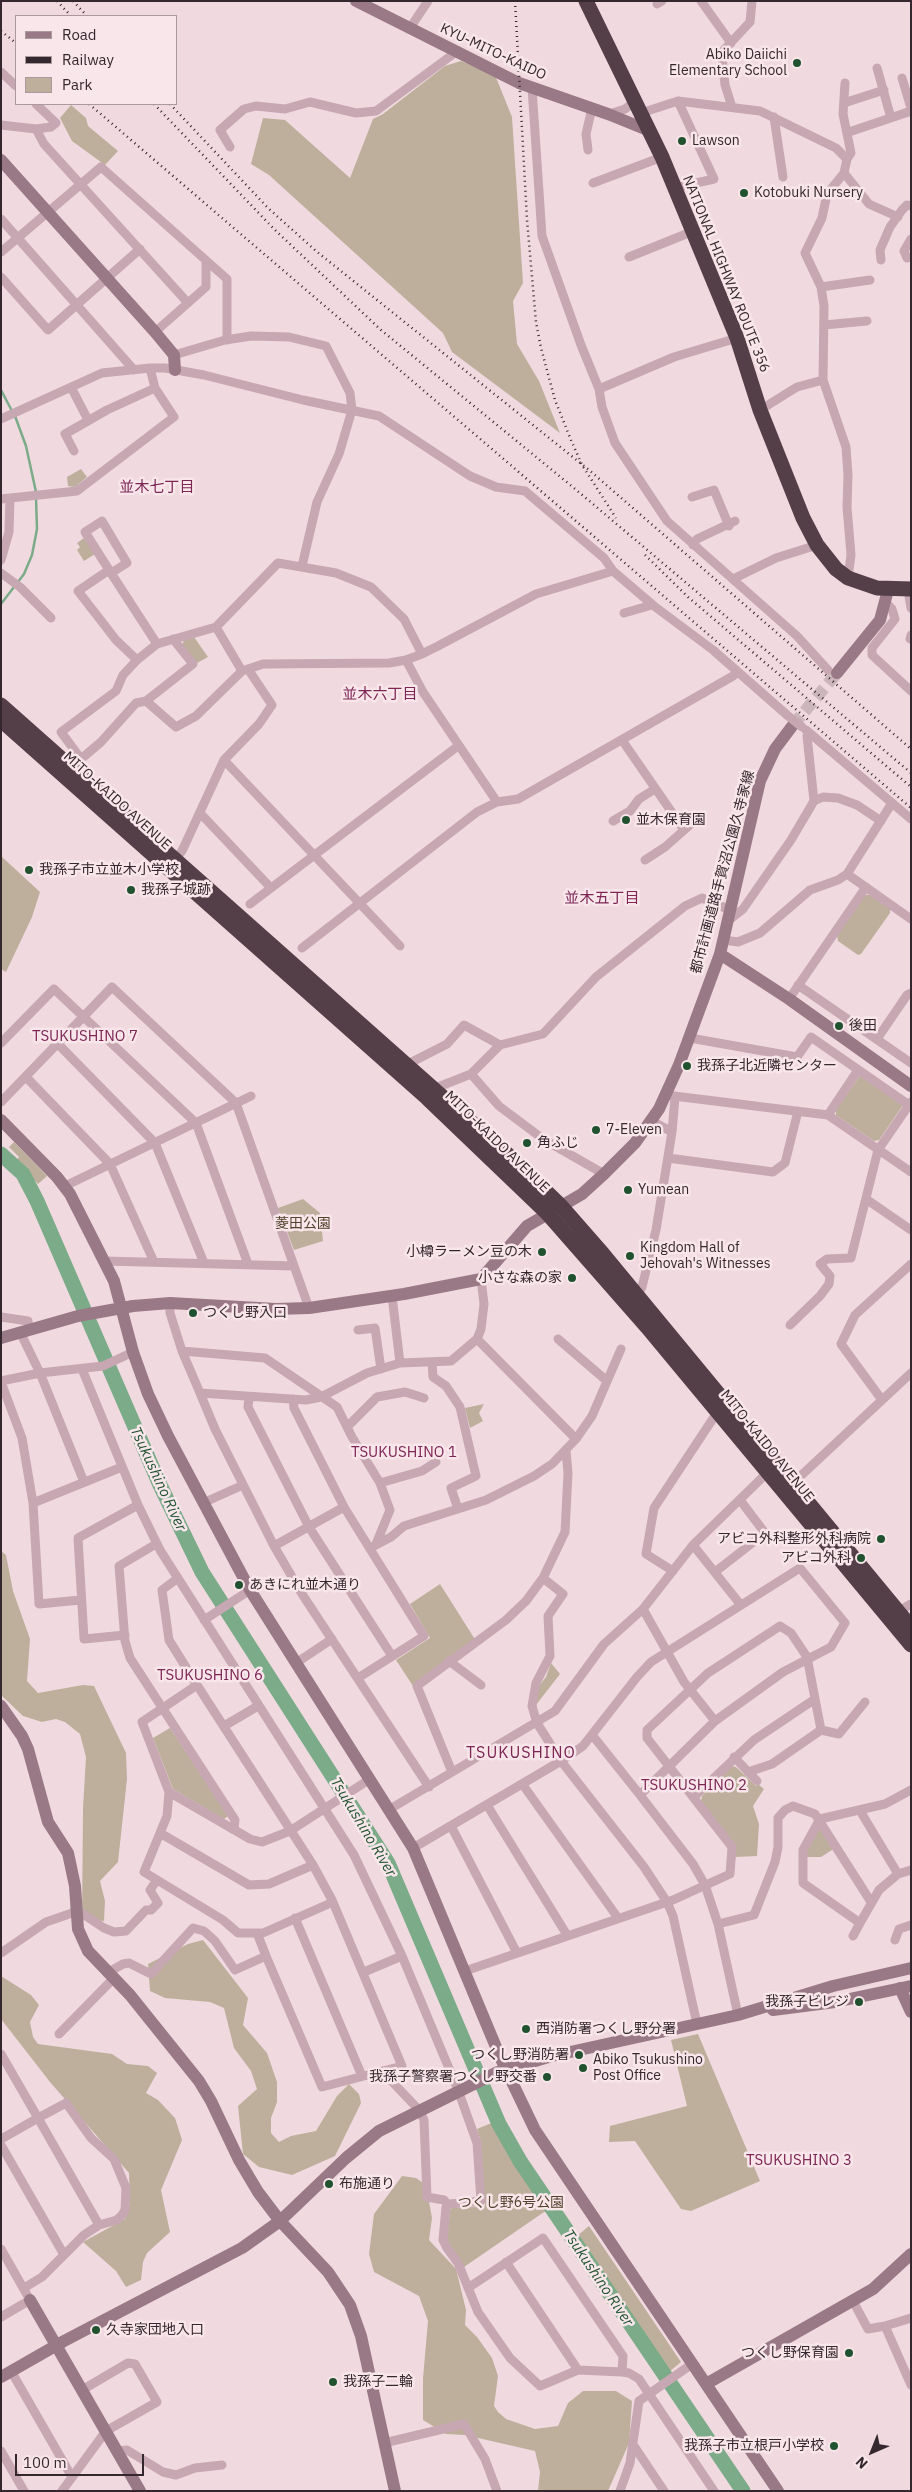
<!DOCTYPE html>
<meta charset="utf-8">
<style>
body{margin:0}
#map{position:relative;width:912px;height:2492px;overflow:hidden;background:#f0dadf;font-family:"IBM Plex Sans",sans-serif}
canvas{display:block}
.frame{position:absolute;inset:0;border:2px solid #34272d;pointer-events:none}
.legend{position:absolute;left:15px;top:15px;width:162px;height:90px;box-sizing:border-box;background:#f8e6ea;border:1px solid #aa9a9e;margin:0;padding:6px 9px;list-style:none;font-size:15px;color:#34272d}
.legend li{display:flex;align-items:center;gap:10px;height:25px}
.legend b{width:25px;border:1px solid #aa9a9e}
.north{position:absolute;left:847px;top:2427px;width:50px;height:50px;-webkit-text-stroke:4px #f8e6ea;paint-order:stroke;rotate:224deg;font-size:14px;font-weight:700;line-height:20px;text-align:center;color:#34272d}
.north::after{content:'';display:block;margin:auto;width:18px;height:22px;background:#34272d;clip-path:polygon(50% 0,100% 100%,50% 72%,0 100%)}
.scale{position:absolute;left:15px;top:2454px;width:129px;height:22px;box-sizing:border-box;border:2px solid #34272d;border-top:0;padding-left:6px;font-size:15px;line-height:18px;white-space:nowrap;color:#34272d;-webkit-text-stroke:4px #f8e6ea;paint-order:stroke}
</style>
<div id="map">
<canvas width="912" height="2492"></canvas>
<div class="frame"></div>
<ul class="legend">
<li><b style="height:6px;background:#9a7986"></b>Road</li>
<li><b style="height:6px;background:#34272d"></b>Railway</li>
<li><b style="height:14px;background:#bdaf9c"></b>Park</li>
</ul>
<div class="north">N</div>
<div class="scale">100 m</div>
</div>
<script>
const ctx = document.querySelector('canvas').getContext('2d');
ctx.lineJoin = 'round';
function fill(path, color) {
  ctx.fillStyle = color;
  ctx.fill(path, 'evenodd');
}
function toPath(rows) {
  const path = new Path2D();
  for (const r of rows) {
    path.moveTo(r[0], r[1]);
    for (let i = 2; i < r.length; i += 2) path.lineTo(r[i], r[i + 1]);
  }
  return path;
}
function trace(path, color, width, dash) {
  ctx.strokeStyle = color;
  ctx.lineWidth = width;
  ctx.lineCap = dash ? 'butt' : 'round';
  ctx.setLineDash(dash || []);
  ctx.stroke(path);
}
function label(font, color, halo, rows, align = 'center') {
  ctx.font = font + ' "IBM Plex Sans","Noto Sans JP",sans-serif';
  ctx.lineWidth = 5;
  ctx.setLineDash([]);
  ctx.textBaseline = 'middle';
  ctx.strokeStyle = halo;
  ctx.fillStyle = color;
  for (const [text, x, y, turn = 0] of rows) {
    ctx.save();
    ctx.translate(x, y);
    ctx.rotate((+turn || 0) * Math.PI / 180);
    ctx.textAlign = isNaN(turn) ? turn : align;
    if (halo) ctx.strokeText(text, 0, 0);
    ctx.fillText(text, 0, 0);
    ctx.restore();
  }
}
fill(toPath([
 [461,61,495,75,512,117,523,283,513,301,517,344,539,381,560,433,452,352,443,333,269,175,251,164,263,118,285,120,350,178,373,119,383,114,445,66],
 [71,105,86,118,88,126,118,151,105,165,72,141,60,118],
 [81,469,87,477,75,487,68,486,67,477],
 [84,538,95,554,84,561,77,550,80,547,77,543],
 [194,637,208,657,197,663,182,645,184,640],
 [1,856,40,892,32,917,6,972,1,969],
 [865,895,870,895,890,909,890,913,861,954,858,955,838,941,837,935],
 [861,1074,903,1105,879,1140,874,1141,836,1115,836,1110],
 [14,1142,47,1176,38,1184,16,1161,19,1157,9,1147],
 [303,1199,320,1213,323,1241,294,1250,278,1208],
 [484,1404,479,1413,483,1421,470,1428,465,1408],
 [1,1551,6,1555,13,1591,30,1639,27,1681,38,1693,83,1685,94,1686,126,1753,127,1779,118,1862,100,1881,105,1901,104,1921,82,1919,83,1808,86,1757,80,1734,65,1722,56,1719,42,1722,23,1716,1,1695],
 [440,1584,476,1641,413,1686,396,1660,430,1638,410,1604],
 [551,1663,560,1674,536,1705,539,1686,546,1677],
 [170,1728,228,1816,224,1819,173,1789,153,1738],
 [731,1766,736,1767,756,1786,758,1784,764,1789,753,1806,759,1824,757,1856,735,1857,736,1846,701,1801,702,1796],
 [821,1826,835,1848,821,1857,806,1857,806,1851],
 [203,1940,248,1998,243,2025,267,2053,277,2082,277,2102,271,2118,271,2133,279,2142,291,2136,316,2131,337,2096,349,2084,359,2094,361,2103,335,2156,292,2175,259,2167,243,2154,238,2106,257,2089,251,2071,234,2048,224,2008,210,2002,165,1998,150,1991,148,1964,188,1944],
 [1,1976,31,1995,39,2005,30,2022,33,2037,38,2044,112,2054,127,2064,148,2066,157,2073,146,2093,158,2100,175,2118,182,2140,161,2190,170,2232,147,2253,143,2262,141,2280,126,2287,116,2271,83,2242,125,2219,130,2203,129,2173,50,2082,1,2019],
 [698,2034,760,2181,691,2211,681,2209,635,2141,609,2142,610,2126,687,2106,671,2040],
 [494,2122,523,2175,547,2210,464,2267,447,2240,450,2210,452,2208,485,2206,481,2142,477,2129],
 [402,2176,416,2178,426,2185,432,2218,429,2240,456,2269,466,2310,465,2325,477,2337,492,2358,498,2376,494,2406,498,2412,506,2419,535,2429,558,2426,568,2403,583,2391,616,2391,632,2401,629,2443,608,2491,538,2491,540,2472,535,2451,465,2435,446,2434,423,2420,423,2378,428,2321,419,2296,374,2272,369,2254,374,2214],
 [589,2226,681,2362,669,2372,577,2236]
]), '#bdaf9c');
trace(toPath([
 [1,390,12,411],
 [15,416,26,446,36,492],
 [1,604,24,574,32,555,37,529,36,498]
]), '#7bab89', 2.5);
trace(toPath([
 [1,1154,23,1174,37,1201,160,1485,202,1572,388,1863,499,2124,520,2161,743,2491]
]), '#7bab89', 15);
trace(toPath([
 [793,725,837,673]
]), '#cab6bb', 12, [12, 6]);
trace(toPath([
 [701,1,731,43],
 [657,4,662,1],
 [410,28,428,1],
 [877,68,891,118],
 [1,72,16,86],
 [902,78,911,108],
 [845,83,843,114,851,153,847,159,844,173,827,194,822,218,805,253,821,287,824,306,823,380,846,447,848,475,847,507,851,555,848,578],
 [532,88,542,236,581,345,599,389,602,407,615,443,667,521,797,636,828,670],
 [844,103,884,90],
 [732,107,725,85,722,56,723,51,750,22,752,1],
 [641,113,678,101,760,111,836,148,847,159],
 [609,114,625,109,634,102],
 [774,117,783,177],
 [1,125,36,129,51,127,56,123,36,104],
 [36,129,44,144,188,303],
 [849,132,911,111],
 [230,147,220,130,244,109,256,106,285,109,310,102,356,113,376,111,456,52],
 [588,150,586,134,592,108],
 [844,173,869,204,898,217],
 [593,183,662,157],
 [674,188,714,179,678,101],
 [1,219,134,370],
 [1,252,101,167,227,279,227,340],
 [629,257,691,232],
 [907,258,904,251,911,239],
 [881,260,880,250,890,227,902,210,907,205,911,206],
 [1,277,48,330,140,249],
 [821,287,870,280],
 [824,325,867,321],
 [155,332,206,287,206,261],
 [174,355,225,340,251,336,289,337,326,346,350,393,352,410,339,454,317,502,302,566],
 [71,387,88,420],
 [599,389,674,357,737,338],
 [760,410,797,387,823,380],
 [1,419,102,373,150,368,165,368,204,375,303,400,379,416,470,476,496,487,525,491,604,558,613,571,654,606,713,650,787,715],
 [74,451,65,434,107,410,155,388],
 [692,497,714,490,729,526],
 [1,499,77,491,174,417,155,388,150,368],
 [693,545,697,539,735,521],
 [1,560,9,532,10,499],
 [109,570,78,591,116,640,137,660],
 [1,573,20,587,51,618],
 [111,573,127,563,102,521,85,532,111,573,157,644],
 [733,579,776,558,817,545],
 [908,590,911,608],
 [886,603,892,609,895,619,872,648,872,655,911,691],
 [624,613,652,605],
 [216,627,242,671],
 [910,639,911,635],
 [422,654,404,619,371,587,336,573,278,563,216,627,157,644,137,660,123,675,116,691,61,732,81,759,101,742,136,703,146,701,176,727,196,716,242,671,263,664,389,663,406,660,422,654,438,646,536,594,613,571],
 [406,660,423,692,497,802],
 [146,701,193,664,173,639],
 [806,730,911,819],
 [622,740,684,830],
 [224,760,400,946],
 [814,801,823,797,838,798,857,805,881,821],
 [200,813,271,888],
 [613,821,630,811,639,799,655,789],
 [645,860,665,847,699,817],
 [173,862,182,851,224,760,259,724,272,705,248,669],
 [847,874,911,919],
 [250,904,458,746],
 [728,921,743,909,791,840,814,801,807,736,809,733],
 [724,940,738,942,760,933,810,890,838,880,847,874,892,803],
 [302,948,477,812,497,802,518,799,733,676,737,672],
 [798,985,911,1063],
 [789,999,866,887],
 [690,1038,797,1057,811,1037,909,1105],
 [877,1039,907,995,911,993],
 [1,1043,54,989,196,1123,248,1264],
 [58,1044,155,1143,204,1263],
 [406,1065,447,1044,464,1025,500,1045],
 [471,1074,499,1106,543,1139,604,1174],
 [26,1077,110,1164,154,1262],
 [433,1089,471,1074,500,1045,543,1034,596,977,685,906,702,898,730,910],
 [666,1095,828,1115,858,1070],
 [1,1102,112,987,236,1103,309,1308],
 [828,1115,911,1172],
 [672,1132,675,1097],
 [668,1158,773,1172,785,1163,798,1111],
 [65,1186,251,1096],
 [866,1199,911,1230],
 [105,1261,294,1266],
 [481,1279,484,1304,481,1329,477,1339,576,1439],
 [392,1296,400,1363],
 [637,1296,642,1287,656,1230,672,1132,652,1121],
 [170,1303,170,1313,182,1351,200,1393,306,1400,321,1397,367,1373,400,1363,451,1361,477,1339],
 [1,1317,28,1321,29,1328],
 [790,1325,820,1296,829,1284,830,1276,820,1264,827,1259,851,1258,878,1150,911,1102],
 [358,1330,375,1328,381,1369],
 [20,1332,40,1373,84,1482],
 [558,1339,607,1381],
 [182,1351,265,1358,337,1407,352,1437,380,1483,390,1510,376,1544],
 [432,1362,433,1377,446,1386,460,1407,476,1476,451,1488,458,1509],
 [82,1369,138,1505,160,1550,354,1855,402,1956,458,2090,477,2143,481,2201,450,2204,446,2207,443,2240,447,2248,458,2263,478,2312,510,2358,540,2386,578,2370,622,2372,629,2373,639,2379,714,2491],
 [1,1381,40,1373,103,1366,133,1352],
 [1,1382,22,1438,33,1503,39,1604,80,1600],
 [200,1393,215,1429,274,1546,302,1594,429,1787],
 [249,1397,248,1407,309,1527,392,1656],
 [293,1399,294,1408,344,1507,424,1636,358,1678],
 [882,1400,841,1344,855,1315,911,1264],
 [347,1427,377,1397,405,1392,424,1398],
 [380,1483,422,1471,436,1462],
 [792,1484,911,1373],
 [33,1503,122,1467],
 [203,1503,243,1485],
 [156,1544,119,1566,125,1641,130,1658,235,1820,234,1829],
 [693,1545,740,1604],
 [274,1546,344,1507],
 [370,1548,391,1537,404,1526,486,1500,534,1476,552,1464,576,1439,592,1416,621,1349],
 [673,1571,646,1554,654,1508,718,1411],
 [715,1572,765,1533,740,1500],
 [643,1609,684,1682,715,1721],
 [897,1612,911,1604],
 [204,1620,250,1590],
 [125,1635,84,1639,78,1538,138,1505],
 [449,1661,481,1685],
 [296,1663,332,1639],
 [197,1685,313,1865,332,1900,402,2066,322,2087,266,1956],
 [224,1726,258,1706],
 [821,1730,839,1734,865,1702],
 [593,1736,640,1795],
 [734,1757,757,1781],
 [452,1772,417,1686,506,1620,526,1601,543,1578],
 [523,1785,618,1918],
 [911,1790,885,1804,820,1819,803,1850,803,1883,860,1923,879,1890,898,1874,911,1870],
 [169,1792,142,1722,197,1685,169,1640,162,1590,178,1578],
 [694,1797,754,1740,815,1699],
 [487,1805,567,1935],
 [390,1809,555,1711,604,1644,643,1609,693,1545,767,1473],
 [862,1814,898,1874],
 [451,1826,517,1953],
 [160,1833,249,1885,269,1884,313,1865],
 [413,1848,561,1761,537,1723,532,1706,536,1683,550,1656,548,1616,563,1594,543,1578,565,1532,568,1473,566,1451],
 [333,1902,263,1933,238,1933,223,1920,144,1872,167,1816,169,1792,250,1839,262,1842,290,1831,370,1779],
 [295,1918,362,2076],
 [718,1924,754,1915,775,1862,778,1847,778,1818,785,1810,793,1806,815,1814,871,1902],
 [853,1936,860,1923],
 [895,1940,899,1929,911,1925],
 [1,1953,46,1922,75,1912,83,1914,104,1928,114,1932,126,1931,146,1910,151,1910,158,1903,150,1890,157,1880],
 [465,1971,673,1900,730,1874,732,1847,647,1738,647,1730,708,1673,780,1626,791,1633,807,1657,821,1730,772,1764,748,1772],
 [364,1972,402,1956],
 [107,1973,123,1964,129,1963,151,1974,193,1928,204,1931,215,1941,235,1970,266,1956,257,1933],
 [697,2024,673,1916,667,1902,644,1867,561,1761,583,1746,637,1677,651,1662,800,1568,845,1623,831,1647,783,1672,715,1721,640,1795,693,1864,705,1885,718,1924,738,2015],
 [59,2034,113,1979],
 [1,2054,38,2118,66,2103,91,2138,114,2159,126,2188,125,2210,122,2215,117,2220,99,2225,84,2235,42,2277,24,2288],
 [382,2071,419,2110,424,2120,427,2197,444,2200,448,2205],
 [1,2139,38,2118,99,2225],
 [1,2145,63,2253],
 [1,2249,30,2300,1,2317],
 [506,2262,578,2370],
 [468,2288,543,2238,623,2356,622,2372],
 [853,2301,868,2329,885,2326,911,2318],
 [885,2326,911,2385],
 [11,2371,72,2477],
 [384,2443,464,2424,485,2459,497,2491],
 [634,2446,664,2491],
 [1,2451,24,2491],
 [118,2451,127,2450,163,2472,176,2475,195,2468,222,2465],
 [62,2491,106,2431,157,2402,135,2364,128,2363,82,2390],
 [620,2491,630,2463,639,2401,692,2364]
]), '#c7a7b1', 9);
trace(toPath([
 [356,1,519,83,608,114,650,131],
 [1,160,155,332,174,355,175,370],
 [837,673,880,620,888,590],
 [720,954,789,999,911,1086],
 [1,1120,57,1177,70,1194,114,1281,133,1352,148,1394,168,1436,250,1590,413,1848,501,2059,535,2130,778,2491],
 [1,1338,78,1316,133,1306,170,1303,276,1309,309,1308,404,1294,481,1279,527,1226,582,1194,604,1174,635,1143,659,1109,679,1065,720,954,760,781,775,749,793,725],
 [1,1706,22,1736,28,1749,48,1822,68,1853,75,1886,78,1929,88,1951,130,1995,199,2081,211,2101,239,2160,258,2192,280,2221,328,2272,350,2305,361,2336,395,2491],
 [900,1988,911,2012],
 [773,2010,835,2002,911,1986],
 [30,2300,140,2491],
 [1,2377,64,2341,242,2248,280,2221,346,2158,379,2131,498,2072,552,2056,738,2015,833,1986,911,1968],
 [706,2384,873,2289,911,2254]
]), '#9a7986', 12);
trace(toPath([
 [586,1,662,157,737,338,760,410,803,518,817,545,836,569,848,578,877,588,911,589],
 [1,705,506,1153,561,1206,603,1254,911,1627],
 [1,720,427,1098,547,1213,647,1327,911,1645]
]), '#543f48', 15);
trace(toPath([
 [57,1,71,16],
 [73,1,87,16],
 [515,1,527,220,536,322,541,348,555,400,571,440,582,465,616,518],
 [1,31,16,43],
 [89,104,911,808],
 [154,104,275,230,381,330,574,488,911,773],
 [170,104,268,208,316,251,589,470,911,749],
 [645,555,688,597,911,787]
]), '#34272d', 2.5, [1, 4]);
trace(toPath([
 [787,715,802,727]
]), '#c7a7b1', 9);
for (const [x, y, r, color] of [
 [797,63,5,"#20522f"],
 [682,141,5,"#20522f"],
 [744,193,5,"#20522f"],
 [626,820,5,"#20522f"],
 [29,870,5,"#20522f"],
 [131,890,5,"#20522f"],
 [839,1026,5,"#20522f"],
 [687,1066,5,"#20522f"],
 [596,1130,5,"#20522f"],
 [527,1143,5,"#20522f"],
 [628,1190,5,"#20522f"],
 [542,1252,5,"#20522f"],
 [630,1256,5,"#20522f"],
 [572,1278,5,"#20522f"],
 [193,1313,5,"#20522f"],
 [881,1539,5,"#20522f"],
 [861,1558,5,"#20522f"],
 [239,1585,5,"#20522f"],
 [859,2002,5,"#20522f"],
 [526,2029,5,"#20522f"],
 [579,2055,5,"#20522f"],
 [583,2068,5,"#20522f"],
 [547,2077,5,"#20522f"],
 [329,2184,5,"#20522f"],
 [96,2330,5,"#20522f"],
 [849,2353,5,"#20522f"],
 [333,2382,5,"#20522f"],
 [834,2446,5,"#20522f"]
]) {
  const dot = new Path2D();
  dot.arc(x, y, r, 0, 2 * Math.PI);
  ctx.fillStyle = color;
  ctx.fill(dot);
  trace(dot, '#f8e6ea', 2);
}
label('14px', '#34272d', '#f8e6ea', [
 ["KYU-MITO-KAIDO",493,52,25],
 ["NATIONAL HIGHWAY ROUTE 356",726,274,68],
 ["MITO-KAIDO AVENUE",117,801,42],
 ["都市計画道路手賀沼公園久寺家線",723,872,-75],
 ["MITO-KAIDO AVENUE",497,1142,44],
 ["MITO-KAIDO AVENUE",767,1446,51]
]);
label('14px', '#34272d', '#f8e6ea', [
 ["Abiko Daiichi",787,55,"right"],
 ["Elementary School",787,71,"right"],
 ["Lawson",692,141],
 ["Kotobuki Nursery",754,193],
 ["並木保育園",636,820],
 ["我孫子市立並木小学校",39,870],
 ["我孫子城跡",141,890],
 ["後田",849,1026],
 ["我孫子北近隣センター",697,1066],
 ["7-Eleven",606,1130],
 ["角ふじ",537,1143],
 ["Yumean",638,1190],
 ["Kingdom Hall of",640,1248],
 ["Jehovah's Witnesses",640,1264],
 ["小樽ラーメン豆の木",532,1252,"right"],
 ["小さな森の家",562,1278,"right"],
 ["つくし野入口",203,1313],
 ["アビコ外科整形外科病院",871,1539,"right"],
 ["アビコ外科",851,1558,"right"],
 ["あきにれ並木通り",249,1585],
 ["我孫子ビレジ",849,2002,"right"],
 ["西消防署つくし野分署",536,2029],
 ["つくし野消防署",569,2055,"right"],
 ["Abiko Tsukushino",593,2060],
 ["Post Office",593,2076],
 ["我孫子警察署つくし野交番",537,2077,"right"],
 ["布施通り",339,2184],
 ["久寺家団地入口",106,2330],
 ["つくし野保育園",839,2353,"right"],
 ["我孫子二輪",343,2382],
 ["我孫子市立根戸小学校",824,2446,"right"]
], 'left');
label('14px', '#50422d', '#f8e6ea', [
 ["菱田公園",303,1224],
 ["つくし野6号公園",511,2203]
]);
label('15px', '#7d2654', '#f8e6ea', [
 ["並木七丁目",157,488],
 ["並木六丁目",380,695],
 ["並木五丁目",602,899],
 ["TSUKUSHINO 7",85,1037],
 ["TSUKUSHINO 1",404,1453],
 ["TSUKUSHINO 6",210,1676],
 ["TSUKUSHINO 2",694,1786],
 ["TSUKUSHINO 3",799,2161]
]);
label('italic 15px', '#20522f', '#f8e6ea', [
 ["Tsukushino River",158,1479,65],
 ["Tsukushino River",363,1827,59],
 ["Tsukushino River",598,2278,56]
]);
ctx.letterSpacing = '1px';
label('16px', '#7d2654', '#f8e6ea', [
 ["TSUKUSHINO",521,1753]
]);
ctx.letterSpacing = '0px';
</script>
